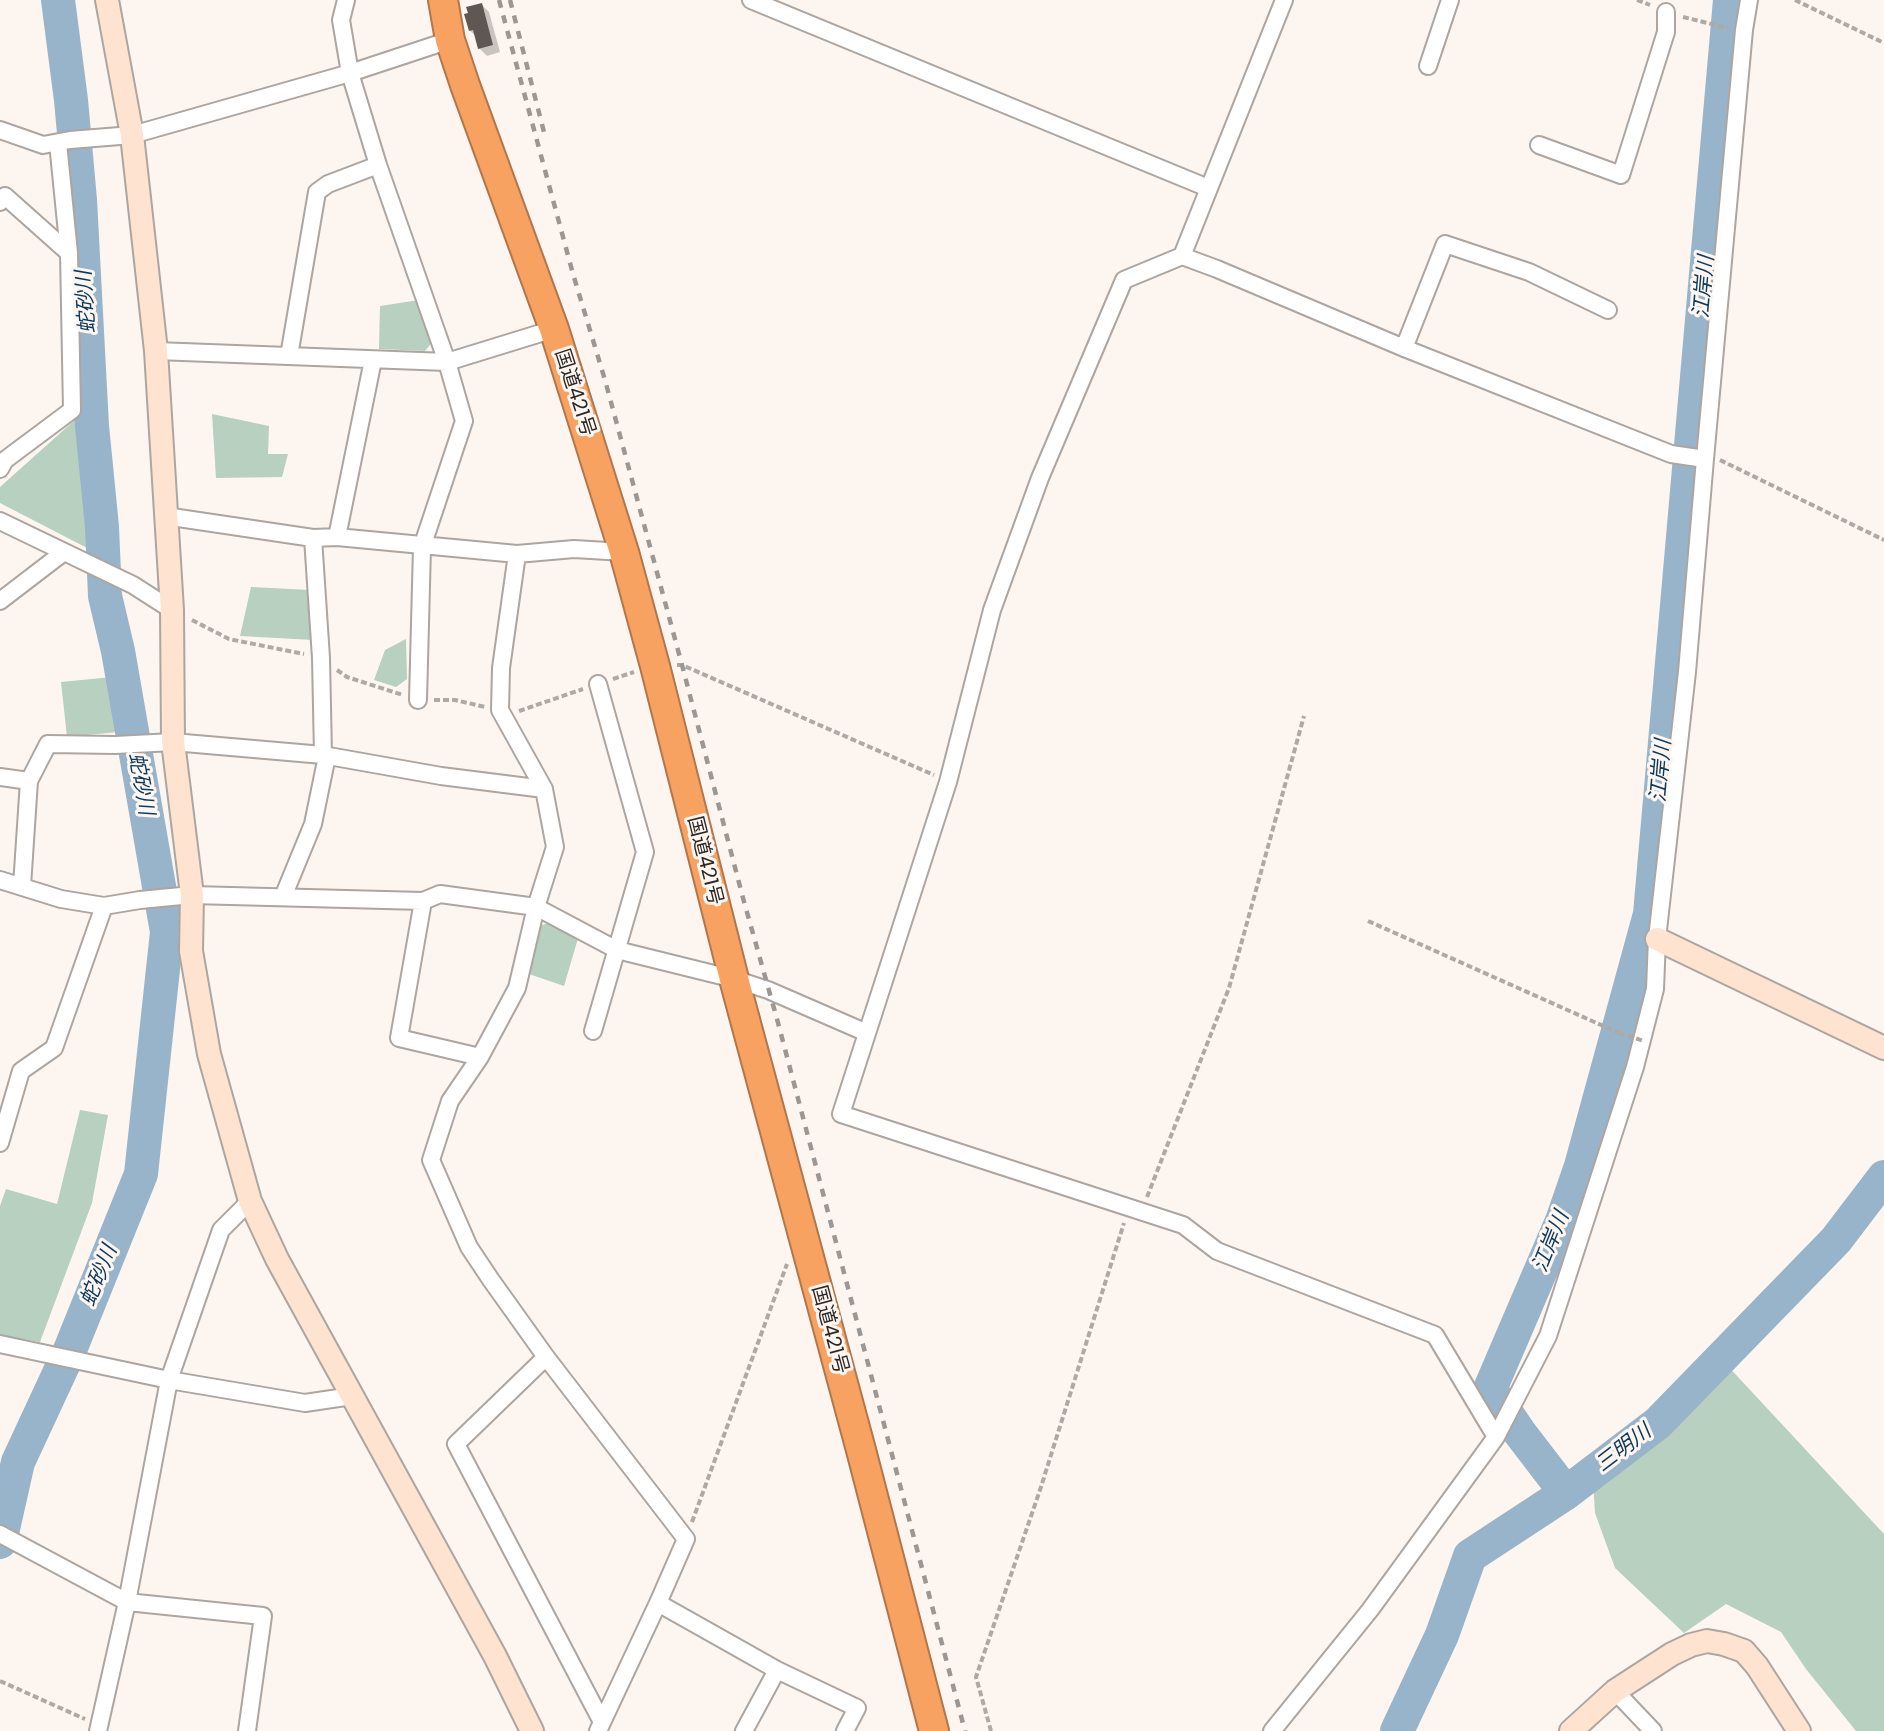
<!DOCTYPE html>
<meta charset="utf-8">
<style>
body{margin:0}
canvas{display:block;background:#fdf5f0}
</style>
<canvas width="1884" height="1731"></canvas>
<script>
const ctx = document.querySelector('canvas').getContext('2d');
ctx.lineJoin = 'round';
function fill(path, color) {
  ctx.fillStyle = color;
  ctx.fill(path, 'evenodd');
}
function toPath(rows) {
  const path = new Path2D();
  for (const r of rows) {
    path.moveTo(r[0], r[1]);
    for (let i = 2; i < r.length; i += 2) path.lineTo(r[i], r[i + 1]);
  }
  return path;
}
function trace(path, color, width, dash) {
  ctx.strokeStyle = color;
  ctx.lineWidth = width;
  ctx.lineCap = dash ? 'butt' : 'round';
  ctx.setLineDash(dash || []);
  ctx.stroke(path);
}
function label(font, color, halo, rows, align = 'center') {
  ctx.font = font + ' Poppins,"Noto Sans JP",sans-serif';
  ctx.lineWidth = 6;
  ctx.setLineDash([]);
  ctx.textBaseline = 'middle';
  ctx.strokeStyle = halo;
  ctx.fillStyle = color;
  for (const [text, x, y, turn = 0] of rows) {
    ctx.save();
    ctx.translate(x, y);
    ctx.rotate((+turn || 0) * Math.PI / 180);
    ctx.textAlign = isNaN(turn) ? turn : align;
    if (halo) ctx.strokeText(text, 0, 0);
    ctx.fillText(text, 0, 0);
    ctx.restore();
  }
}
fill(toPath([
 [419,300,433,341,425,351,379,349,380,306],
 [212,414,269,426,268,454,288,454,282,477,216,478],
 [76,419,91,550,0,503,0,487],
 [251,587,310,590,313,640,240,636],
 [406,639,407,679,396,687,374,680,385,650],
 [112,677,118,732,67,737,61,682],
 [553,921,579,935,564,986,529,974,540,926],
 [80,1110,108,1115,92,1203,40,1342,0,1335,0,1206,6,1189,57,1204],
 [1725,1363,1884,1534,1884,1731,1856,1731,1806,1669,1781,1632,1726,1604,1684,1633,1615,1568,1595,1513,1593,1481,1664,1426]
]), '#b7d0bf');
fill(toPath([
 [481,4,489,12,500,52,487,56,479,48,476,36,470,31]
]), '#0003');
trace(toPath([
 [1566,1493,1520,1433,1490,1389,1562,1221,1581,1166,1650,914,1730,0],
 [0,1542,18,1462,70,1350,141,1174,167,932,118,651,105,596,102,527,92,426,80,200,71,100,58,0],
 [1397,1731,1442,1635,1470,1556,1566,1493,1658,1423,1836,1240,1884,1177]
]), '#98b4cb', 34);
fill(toPath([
 [482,3,493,45,478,49,473,30,469,31,464,14,468,13,466,7]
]), '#5e5753');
const street = toPath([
 [346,0,341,20,350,73,378,165,447,362,464,421,422,547,418,700],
 [751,0,1208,188],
 [1428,66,1450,0],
 [0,130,43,145,70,140,132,135,350,73,450,40],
 [1539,145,1621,175,1666,32,1666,12],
 [0,202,5,196,69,253],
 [1182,256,1284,0],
 [1404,348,1445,244,1529,272,1608,310],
 [156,351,447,362,554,329],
 [289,356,317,192,328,184,378,165],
 [0,469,5,460,72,410,69,253,58,143],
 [165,516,313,538,337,537,517,554,574,549,624,552],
 [0,521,133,585,172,610],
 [337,537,373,360],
 [313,538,321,658,323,755],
 [517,554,501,668,500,710,544,789,555,847,536,907,517,988,480,1057,450,1101,431,1160,469,1247,491,1280,546,1357,686,1539,658,1603,598,1731],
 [0,601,64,552],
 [0,777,29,781],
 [0,880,61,899,104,906,140,900,192,895,423,901,440,894,536,907,617,950,734,979,768,990,867,1033],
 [22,886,29,781,48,744,115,745,173,742,323,755,441,776,544,789],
 [283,897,313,824,327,756],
 [423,901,399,1038,480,1057],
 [593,1031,645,852,598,684],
 [0,1143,21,1071,54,1048,104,906],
 [0,1344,169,1380,305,1403,352,1396],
 [546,1357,456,1444,602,1722],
 [1496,1437,1435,1335,1217,1251,1183,1225,841,1114,948,782,992,610,1040,478,1124,280,1182,256,1217,269,1404,348,1671,454,1705,459],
 [0,1534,127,1602,263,1616,247,1731],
 [658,1603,777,1670,857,1708,845,1731],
 [1615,1691,1653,1731],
 [98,1731,127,1602,169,1380,221,1230,250,1201],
 [744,1731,777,1670],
 [1272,1731,1370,1610,1496,1437,1548,1336,1635,1067,1655,989,1657,939,1687,672,1705,459,1744,30,1749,0]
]);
const secondary = toPath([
 [107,0,132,135,156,351,172,610,173,742,192,895,191,951,209,1054,250,1201,277,1259,495,1656,532,1731],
 [1657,939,1884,1048],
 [1571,1731,1615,1691,1672,1654,1691,1645,1707,1641,1724,1644,1744,1651,1757,1666,1799,1731]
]);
const highway = toPath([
 [443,0,450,40,465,85,554,329,624,552,655,666,734,979,861,1450,934,1731]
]);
trace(street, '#aca5a0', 20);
trace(secondary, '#aca5a0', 26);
trace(highway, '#b0774c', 32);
trace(toPath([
 [1637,0,1650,5],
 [1795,0,1884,43],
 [1683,17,1728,28],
 [1720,460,1884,540],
 [192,620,229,639,304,654],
 [677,665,682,665,934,775],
 [337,670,347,677,403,695],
 [613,679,634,672],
 [434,700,455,700,485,707],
 [519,711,583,689],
 [1368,921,1619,1033],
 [1147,1197,1229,988,1304,716],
 [692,1522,787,1264],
 [0,1681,85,1719],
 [991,1731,976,1677,1040,1490,1124,1223]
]), '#afa9a5', 4, [6, 3]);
trace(street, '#fff', 16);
trace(secondary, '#fde3d0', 22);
trace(highway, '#f7a261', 28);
trace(toPath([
 [499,0,573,274,605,380,682,665,743,898,777,1019,965,1731],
 [510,0,544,132]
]), '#9c9793', 4.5, [8, 8]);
trace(toPath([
 [1619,1033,1644,1041]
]), '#afa9a5', 4, [6, 3]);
label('20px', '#2b2826', '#fdf5f0', [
 ["国道421号",574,393,72],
 ["国道421号",704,861,76],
 ["国道421号",829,1330,75]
]);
label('italic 21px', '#0c3a5c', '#fdf5f0', [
 ["江岸川",1705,287,-85],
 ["蛇砂川",87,302,-94],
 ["江岸川",1662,771,-85],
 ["蛇砂川",140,784,80],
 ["江岸川",1552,1242,-68],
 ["蛇砂川",100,1276,-68],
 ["三明川",1624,1449,-37]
]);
</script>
